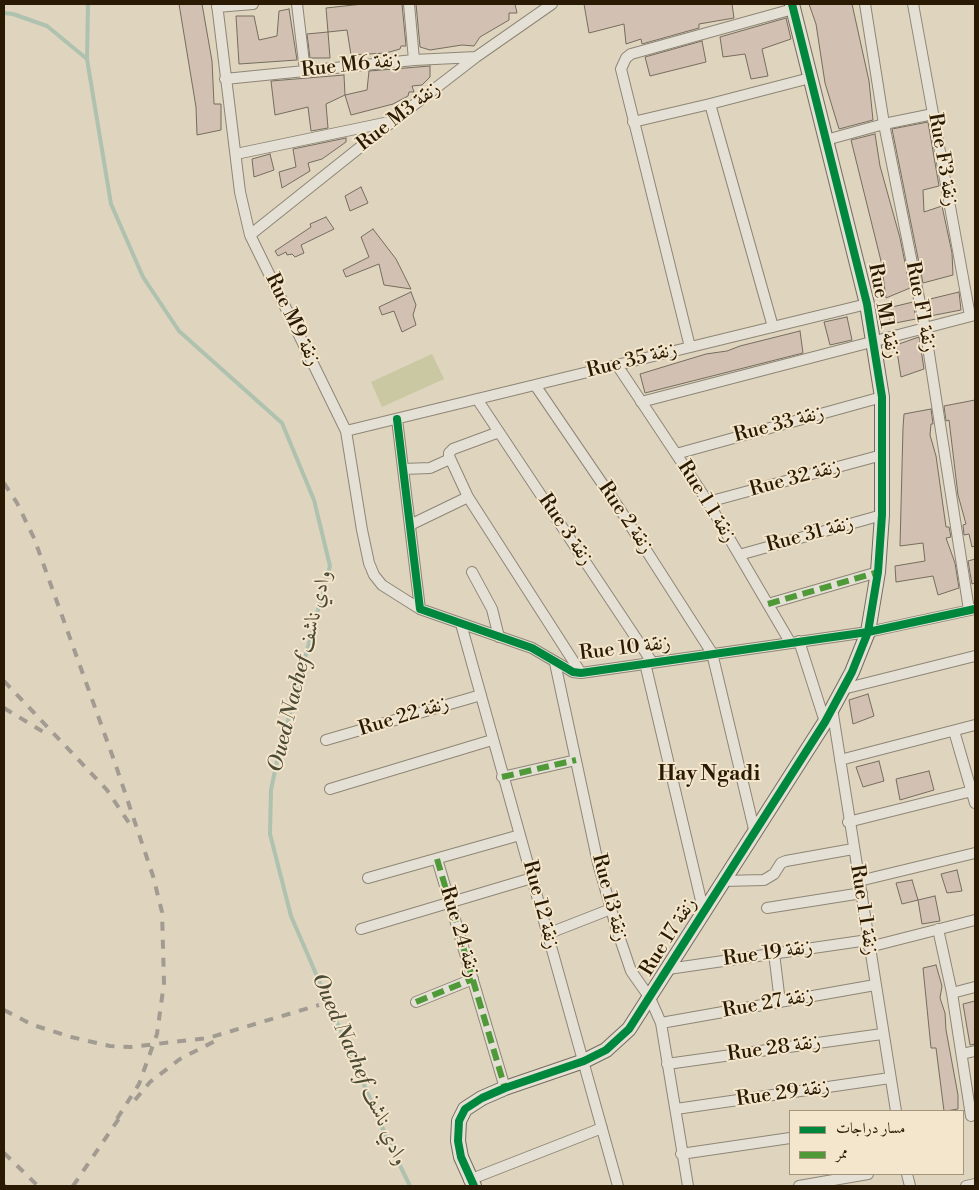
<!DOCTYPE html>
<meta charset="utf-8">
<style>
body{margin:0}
#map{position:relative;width:979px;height:1190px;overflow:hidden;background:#dfd4bd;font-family:"Libre Bodoni",Amiri,serif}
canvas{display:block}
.frame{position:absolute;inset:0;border:5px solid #2a1a03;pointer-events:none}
.legend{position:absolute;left:789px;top:1110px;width:175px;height:65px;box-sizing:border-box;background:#f3e6cc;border:1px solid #a3947c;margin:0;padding:6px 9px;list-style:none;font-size:15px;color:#2a1a03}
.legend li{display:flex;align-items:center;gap:10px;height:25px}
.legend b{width:25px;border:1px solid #a3947c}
</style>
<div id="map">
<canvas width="979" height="1190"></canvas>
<div class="frame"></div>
<ul class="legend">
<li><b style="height:6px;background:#00873e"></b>مسار دراجات</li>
<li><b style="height:6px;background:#4f9939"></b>ممر</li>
</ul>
</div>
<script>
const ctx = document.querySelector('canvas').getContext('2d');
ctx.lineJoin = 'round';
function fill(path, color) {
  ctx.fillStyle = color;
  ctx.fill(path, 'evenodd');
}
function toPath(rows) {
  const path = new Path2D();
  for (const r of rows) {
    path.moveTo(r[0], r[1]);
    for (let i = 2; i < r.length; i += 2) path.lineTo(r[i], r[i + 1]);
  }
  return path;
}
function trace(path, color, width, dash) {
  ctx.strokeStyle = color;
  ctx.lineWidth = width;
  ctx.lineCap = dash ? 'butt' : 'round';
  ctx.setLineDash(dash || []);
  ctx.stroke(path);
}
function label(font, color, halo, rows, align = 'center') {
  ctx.font = font + ' "Libre Bodoni",Amiri,serif';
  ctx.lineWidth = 4;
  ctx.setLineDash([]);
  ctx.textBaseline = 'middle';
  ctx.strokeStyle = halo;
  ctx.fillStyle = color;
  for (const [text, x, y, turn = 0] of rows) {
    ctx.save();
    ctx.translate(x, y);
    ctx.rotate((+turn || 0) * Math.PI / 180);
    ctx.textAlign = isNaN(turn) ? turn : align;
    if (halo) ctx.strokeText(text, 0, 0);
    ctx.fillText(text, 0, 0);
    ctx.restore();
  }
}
fill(toPath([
 [432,354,444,379,382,407,371,382]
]), '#c9c8a2');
trace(toPath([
 [4,13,13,14,47,26,87,59,111,204,143,277,179,331,282,423,314,500,330,566,277,761,271,790,270,834,291,916,390,1145,410,1186],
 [87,59,88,4]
]), '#aec2af', 4);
const building = toPath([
 [179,4,202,4,212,61,214,104,221,104,221,130,197,135,196,107,179,4],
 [363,4,402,4,406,46,401,46,400,49,386,53,351,55,347,30,328,32,326,8,363,4],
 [416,4,515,4,517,13,509,13,509,20,480,37,474,46,462,45,430,50,420,47,416,4],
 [584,4,732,4,734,18,699,24,699,28,642,44,641,39,626,44,624,24,589,33,584,4],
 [809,4,852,4,869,81,873,120,839,129,825,83,816,24,809,4],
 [289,9,297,60,239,64,236,16,254,16,259,40,277,36,279,11,289,9],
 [786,18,791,39,762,49,768,76,751,79,745,54,723,57,720,37,786,18],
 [328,32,330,58,310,58,307,34,328,32],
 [702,41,706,62,650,76,645,57,702,41],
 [430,66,430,77,422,85,412,86,414,92,409,92,408,96,393,104,351,115,345,95,367,90,369,71,430,66],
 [344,75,345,95,326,104,328,128,311,131,308,107,275,115,271,81,344,75],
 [928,122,939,186,923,190,924,212,942,206,952,253,953,275,923,283,892,129,928,122],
 [875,134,880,166,900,238,910,288,886,298,881,261,851,140,875,134],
 [346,138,346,142,322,159,308,163,310,171,282,188,279,172,296,167,293,149,346,138],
 [270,154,274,170,254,177,252,159,270,154],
 [361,187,368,203,350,211,345,196,361,187],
 [326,217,334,229,301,245,304,253,295,257,292,254,287,255,286,252,278,256,275,251,311,227,310,224,326,217],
 [373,229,396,259,411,289,384,285,379,264,346,277,343,270,369,257,361,237,373,229],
 [411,292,416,305,413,315,416,325,402,332,394,311,382,315,379,307,411,292],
 [959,292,961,310,930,316,926,300,959,292],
 [913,302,916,319,890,324,888,308,913,302],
 [847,317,852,340,830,345,824,322,847,317],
 [800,331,803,353,645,393,640,374,706,354,727,351,740,346,800,331],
 [919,337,924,369,901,377,896,345,919,337],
 [975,400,975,546,972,547,969,534,964,535,963,525,966,524,958,495,949,420,946,421,944,406,975,400],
 [931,409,933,424,931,424,930,435,936,456,946,527,949,527,951,537,946,538,955,563,959,588,938,595,933,576,896,582,895,566,925,561,923,543,900,546,903,428,904,414,931,409],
 [975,559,975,583,972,584,968,561,975,559],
 [868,694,874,716,853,724,849,700,868,694],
 [879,761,884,781,863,787,856,767,879,761],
 [929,771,934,790,900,800,896,779,929,771],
 [957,870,962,891,947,893,941,874,957,870],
 [912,880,918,900,902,904,896,883,912,880],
 [935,896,940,921,922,924,918,900,935,896],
 [936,965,942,986,940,998,945,1013,946,1030,958,1095,958,1109,946,1111,944,1111,936,1048,931,1048,923,968,936,965],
 [975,1001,975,1044,970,1045,963,1004,975,1001]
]);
fill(building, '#d2c0b2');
trace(building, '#746d5e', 1);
const street = toPath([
 [217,4,240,192,250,235,346,431,362,530,369,563,374,575,382,585,420,609],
 [297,4,305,71],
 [409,4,414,60],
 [865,4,884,124,925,328,969,610],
 [913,4,970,316],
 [217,7,253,4],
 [225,79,414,60,476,57],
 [710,104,773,327],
 [633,122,710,104,810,78],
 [826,140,884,124,933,114],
 [236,154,389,122],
 [250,235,393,121,476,57,552,4],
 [690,347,621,69,626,58,631,54,793,9],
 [617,365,708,502,790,642],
 [535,385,621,511,712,653,754,829],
 [477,399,652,662],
 [641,402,975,315],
 [397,419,420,609,532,648,573,672,581,673,868,632,975,609],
 [346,431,867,304],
 [499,432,453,449,449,453,449,456,468,497,581,673],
 [676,454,882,397],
 [403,469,430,468,450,459],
 [708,502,882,455],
 [410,525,468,497],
 [739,555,882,515],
 [472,572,492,609,499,637],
 [768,604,878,572],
 [461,624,618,1186],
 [799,641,825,722],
 [555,663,598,863,617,930,631,971,650,998,661,1023,688,1186],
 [645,663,704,913],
 [843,689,975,656],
 [832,708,896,1111],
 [954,731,975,803],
 [326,740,481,695],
 [840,760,975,725],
 [502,777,576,760],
 [330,789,492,740],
 [848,822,972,791],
 [437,859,505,1088],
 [368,878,520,835],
 [723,881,764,880,774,874,781,863,786,861,853,849],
 [859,881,975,853],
 [767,908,862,893],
 [361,929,532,878],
 [938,929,952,993,971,1116],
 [547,934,611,909],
 [869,947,975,920],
 [774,953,780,1002],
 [668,969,868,940],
 [952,993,975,987],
 [416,1002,473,979],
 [661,1023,875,985],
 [962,1054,975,1051],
 [667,1064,882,1034],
 [676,1109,890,1078],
 [681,1154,790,1138],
 [907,1174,910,1186],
 [469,1180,602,1128],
 [799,1186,868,1174],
 [966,1186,975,1184]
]);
const secondary = toPath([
 [474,1186,461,1157,458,1141,459,1121,465,1109,482,1098,505,1088,584,1061,606,1050,629,1029,825,722,852,672,868,632,878,572,882,515,882,397,867,304,792,4]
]);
trace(street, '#8e8676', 12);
trace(secondary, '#746d5e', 16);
trace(street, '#e5e0d5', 10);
trace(secondary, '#e5e0d5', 14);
trace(toPath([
 [4,483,17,503,34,538,115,763,153,876,162,912,164,983,157,1034,139,1084,115,1122],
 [4,681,107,790,131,826],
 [4,708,50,736],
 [4,1010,33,1025,71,1037,110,1046,130,1047,208,1038,319,1005],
 [135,1100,150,1082,180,1059,217,1040],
 [4,1153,38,1186],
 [4,1185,5,1186],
 [73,1186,120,1117]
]), '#a19b91', 4, [9, 9]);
trace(toPath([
 [768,604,878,572],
 [502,777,576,760],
 [437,859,505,1088],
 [416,1002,473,979]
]), '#4f9939', 6, [12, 6]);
trace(toPath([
 [397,419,420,609,532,648,573,672,581,673,868,632,975,609],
 [474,1186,461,1157,458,1141,459,1121,465,1109,482,1098,505,1088,584,1061,606,1050,629,1029,825,722,852,672,868,632,878,572,882,515,882,397,867,304,792,4]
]), '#00873e', 8);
label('20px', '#2a1a03', '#f3e6cc', [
 ["Rue M6 زنقة",351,66,-6],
 ["Rue M3 زنقة",399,117,-38],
 ["Rue F3 زنقة",942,160,80],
 ["Rue F1 زنقة",920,307,79],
 ["Rue M1 زنقة",883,311,79],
 ["Rue M9 زنقة",292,320,64],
 ["Rue 35 زنقة",632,361,-14],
 ["Rue 33 زنقة",779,425,-15],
 ["Rue 32 زنقة",795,479,-15],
 ["Rue 1 زنقة 1",706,502,58],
 ["Rue 2 زنقة",625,518,56],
 ["Rue 3 زنقة",565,530,56],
 ["Rue 31 زنقة",810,535,-15],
 ["Rue 10 زنقة",625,649,-7],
 ["Rue 22 زنقة",404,717,-17],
 ["Rue 13 زنقة",609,898,75],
 ["Rue 12 زنقة",540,905,75],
 ["Rue 1 زنقة 1",863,910,81],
 ["Rue 24 زنقة",459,932,73],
 ["Rue 17 زنقة",669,937,-58],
 ["Rue 19 زنقة",768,954,-8],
 ["Rue 27 زنقة",768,1004,-10],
 ["Rue 28 زنقة",774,1049,-8],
 ["Rue 29 زنقة",783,1094,-8]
]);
label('italic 21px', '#4b4a35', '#f3e6cc', [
 ["Oued Nachef وادي ناشف",301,671,-76],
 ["Oued Nachef وادي ناشف",359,1070,66]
]);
label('bold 21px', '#2a1a03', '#f3e6cc', [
 ["Hay Ngadi",709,775]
]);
</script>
